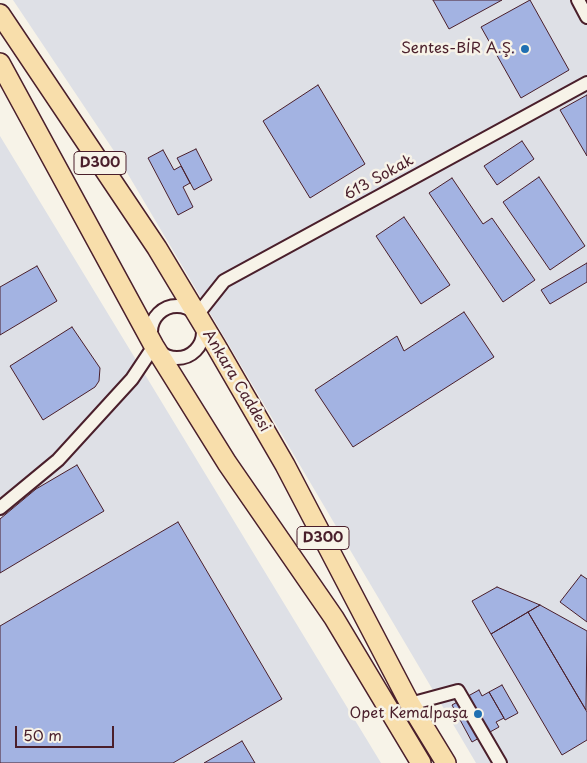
<!DOCTYPE html>
<meta charset="utf-8">
<style>
body{margin:0}
#map{position:relative;width:587px;height:763px;overflow:hidden;background:#f7f3e8;font-family:"Playpen Sans",sans-serif}
canvas{display:block}
.scale{position:absolute;left:15px;top:726px;width:99px;height:22px;box-sizing:border-box;border:2px solid #4a1f2b;border-top:0;padding-left:6px;font-size:15px;line-height:18px;white-space:nowrap;color:#4a1f2b;-webkit-text-stroke:4px #f7f3e8;paint-order:stroke}
</style>
<div id="map">
<canvas width="587" height="763"></canvas>
<div class="scale">50 m</div>
</div>
<script>
const ctx = document.querySelector('canvas').getContext('2d');
ctx.lineJoin = 'round';
function fill(path, color) {
  ctx.fillStyle = color;
  ctx.fill(path, 'evenodd');
}
function toPath(rows) {
  const path = new Path2D();
  for (const r of rows) {
    if (r.length === 3) {
      path.moveTo(r[0] + r[2], r[1]);
      path.arc(r[0], r[1], r[2], 0, 2 * Math.PI);
      continue;
    }
    path.moveTo(r[0], r[1]);
    for (let i = 2; i < r.length; i += 2) path.lineTo(r[i], r[i + 1]);
  }
  return path;
}
function trace(path, color, width, dash) {
  ctx.strokeStyle = color;
  ctx.lineWidth = width;
  ctx.lineCap = dash ? 'butt' : 'round';
  ctx.setLineDash(dash || []);
  ctx.stroke(path);
}
function label(font, color, halo, rows, align = 'center') {
  ctx.font = font + ' "Playpen Sans",sans-serif';
  ctx.lineWidth = 5;
  ctx.setLineDash([]);
  ctx.textBaseline = 'middle';
  ctx.strokeStyle = halo;
  ctx.fillStyle = color;
  for (const [text, x, y, turn = 0] of rows) {
    ctx.save();
    ctx.translate(x, y);
    ctx.rotate((+turn || 0) * Math.PI / 180);
    ctx.textAlign = isNaN(turn) ? turn : align;
    if (halo) ctx.strokeText(text, 0, 0);
    ctx.fillText(text, 0, 0);
    ctx.restore();
  }
}
fill(toPath([
 [13,0,587,0,587,763,476,763,116,154],
 [0,136,381,763,0,763]
]), '#dee0e6');
const building = toPath([
 [433,0,502,0,449,29,433,0],
 [530,0,569,70,521,98,481,27,530,0],
 [318,85,365,164,310,198,263,121,318,85],
 [587,95,587,156,560,110,587,95],
 [522,141,534,159,497,185,484,166,522,141],
 [196,149,212,180,194,190,177,158,196,149],
 [163,150,174,170,181,166,190,183,183,187,193,207,178,215,148,158,163,150],
 [539,177,585,246,550,270,503,202,539,177],
 [452,178,483,224,492,218,535,280,503,302,429,193,452,178],
 [404,217,450,285,421,304,376,236,404,217],
 [587,263,587,282,550,304,541,290,587,263],
 [37,266,57,301,0,335,0,287,37,266],
 [464,312,494,357,353,447,315,390,397,336,404,351,464,312],
 [72,327,100,368,99,381,95,387,43,420,10,366,72,327],
 [77,465,104,511,0,573,0,519,36,489,77,465],
 [178,522,282,699,173,763,0,763,0,626,178,522],
 [581,575,587,579,587,622,560,602,581,575],
 [497,587,540,605,491,634,472,601,497,587],
 [540,605,587,631,586,710,528,612,540,605],
 [528,612,587,712,587,740,562,755,491,634,528,612],
 [502,685,518,713,505,720,489,692,502,685],
 [479,690,482,696,489,692,504,718,496,722,499,727,472,742,452,705,479,690],
 [242,741,255,763,204,763,242,741]
]);
fill(building, '#a3b3e2');
trace(building, '#4a1f2b', 1);
const minor = toPath([
 [578,0,587,17],
 [177,332,26],
 [197,315,224,281,587,83],
 [0,508,58,460,132,379,154,346],
 [410,704,458,691,500,763]
]);
const highway = toPath([
 [0,14,157,248,216,346,285,465,410,704,446,763],
 [0,63,154,346,227,463,334,618,421,763]
]);
trace(minor, '#4a1f2b', 16);
trace(highway, '#4a1f2b', 22);
trace(minor, '#f7f3e8', 12);
trace(highway, '#f8deab', 19);
for (const [x, y, r, color] of [
 [525,49,5,"#1f6fb2"],
 [478,714,5,"#1f6fb2"]
]) {
  const dot = new Path2D();
  dot.arc(x, y, r, 0, 2 * Math.PI);
  ctx.fillStyle = color;
  ctx.fill(dot);
  trace(dot, '#f7f3e8', 2);
}
for (const [x, y, w] of [
 [100,163,52],
 [323,538,52]
]) {
  const box = new Path2D();
  box.roundRect(x - w / 2, y - 11.5, w, 23, 4);
  ctx.fillStyle = '#f7f3e8';
  ctx.fill(box);
  trace(box, '#4a1f2b', 1);
}
label('bold 14px', '#4a1f2b', null, [
 ["D300",100,163],
 ["D300",323,538]
]);
label('15px', '#4a1f2b', '#f7f3e8', [
 ["Sentes-BİR A.Ş.",515,49],
 ["Opet Kemalpaşa",468,714]
], 'right');
label('15px', '#4a1f2b', '#f7f3e8', [
 ["613 Sokak",379,178,-29],
 ["Ankara Caddesi",236,381,59]
]);
</script>
